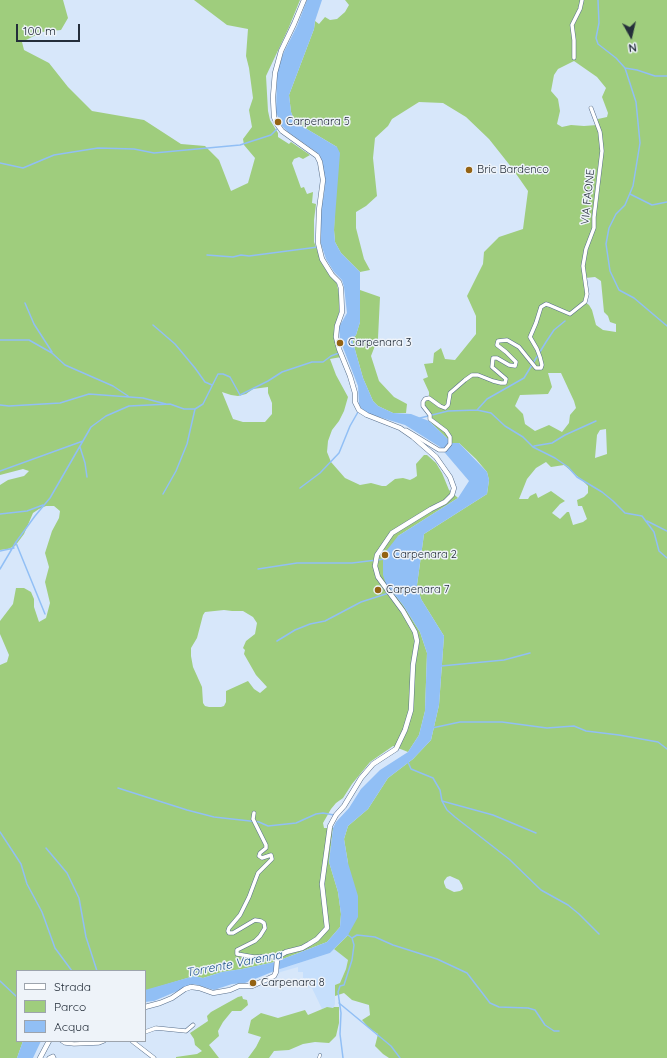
<!DOCTYPE html>
<style>
body{margin:0}
#map{position:relative;width:667px;height:1058px;overflow:hidden;background:#d7e7fa;font-family:Quicksand,sans-serif}
canvas{display:block}
.legend{position:absolute;left:16px;top:970px;width:130px;height:72px;box-sizing:border-box;background:#eef3f9;border:1px solid #9da4ad;margin:0;padding:5px 7px;list-style:none;font-size:12px;color:#242e3a}
.legend li{display:flex;align-items:center;gap:8px;height:20px}
.legend b{width:20px;border:1px solid #9da4ad}
.north{position:absolute;left:611px;top:16px;width:40px;height:40px;-webkit-text-stroke:3px #eef3f9;paint-order:stroke;rotate:172deg;font-size:11px;font-weight:700;line-height:16px;text-align:center;color:#242e3a}
.north::after{content:'';display:block;margin:auto;width:14px;height:18px;background:#242e3a;clip-path:polygon(50% 0,100% 100%,50% 72%,0 100%)}
.scale{position:absolute;left:16px;top:24px;width:64px;height:18px;box-sizing:border-box;border:2px solid #242e3a;border-top:0;padding-left:5px;font-size:12px;line-height:14px;white-space:nowrap;color:#242e3a;-webkit-text-stroke:3px #eef3f9;paint-order:stroke}
</style>
<div id="map">
<canvas width="667" height="1058"></canvas>
<ul class="legend">
<li><b style="height:5px;background:#fff"></b>Strada</li>
<li><b style="height:11px;background:#9fcd7d"></b>Parco</li>
<li><b style="height:11px;background:#91bff5"></b>Acqua</li>
</ul>
<div class="north">N</div>
<div class="scale">100 m</div>
</div>
<script>
const ctx = document.querySelector('canvas').getContext('2d');
ctx.lineJoin = 'round';
function fill(path, color) {
  ctx.fillStyle = color;
  ctx.fill(path, 'evenodd');
}
function toPath(rows) {
  const path = new Path2D();
  for (const r of rows) {
    path.moveTo(r[0], r[1]);
    for (let i = 2; i < r.length; i += 2) path.lineTo(r[i], r[i + 1]);
  }
  return path;
}
function trace(path, color, width, dash) {
  ctx.strokeStyle = color;
  ctx.lineWidth = width;
  ctx.lineCap = dash ? 'butt' : 'round';
  ctx.setLineDash(dash || []);
  ctx.stroke(path);
}
function label(font, color, halo, rows, align = 'center') {
  ctx.font = font + ' Quicksand,sans-serif';
  ctx.lineWidth = 3;
  ctx.setLineDash([]);
  ctx.textBaseline = 'middle';
  ctx.strokeStyle = halo;
  ctx.fillStyle = color;
  for (const [text, x, y, turn = 0] of rows) {
    ctx.save();
    ctx.translate(x, y);
    ctx.rotate((+turn || 0) * Math.PI / 180);
    ctx.textAlign = isNaN(turn) ? turn : align;
    if (halo) ctx.strokeText(text, 0, 0);
    ctx.fillText(text, 0, 0);
    ctx.restore();
  }
}
fill(toPath([
 [334,949,348,960,346,969,340,983,335,985,335,1004,333,1009,327,1007,322,1009,312,988,308,987,308,982,314,982,314,978,303,978,303,972,298,972,298,967,277,973,277,970,330,953]
]), '#c6dffc');
fill(toPath([
 [0,0,63,0,68,18,61,30,42,32,22,42,24,50,49,63,68,87,92,111,144,120,181,144,205,146,219,160,231,191,248,183,255,158,244,145,243,139,252,127,249,110,253,98,249,68,246,56,248,29,227,25,194,0,300,0,289,27,266,76,268,111,270,120,278,133,278,137,289,144,291,142,310,155,303,159,299,157,294,159,292,163,301,188,304,187,307,194,313,192,312,203,316,204,314,220,314,242,323,265,337,284,339,295,339,313,334,331,334,339,341,357,330,359,336,375,348,397,344,411,339,421,332,430,328,441,327,452,331,462,345,478,360,485,371,483,382,486,386,486,395,479,403,478,410,480,414,478,417,476,416,464,424,455,427,455,436,463,442,473,449,490,458,498,398,536,386,584,403,605,420,632,427,653,425,711,419,735,408,752,393,746,370,762,352,784,343,798,336,803,331,809,323,823,324,828,333,828,329,862,338,892,341,914,340,927,327,942,275,962,242,969,222,972,203,978,194,976,148,990,145,990,145,971,17,971,17,1041,23,1041,17,1058,0,1058,0,665,7,662,9,655,0,634,0,621,13,604,16,588,24,588,31,592,34,599,34,607,39,622,46,618,50,603,45,582,49,567,45,553,52,531,59,518,60,511,54,506,46,506,39,509,33,513,24,534,15,546,8,549,0,550,0,485,8,480,24,476,29,471,23,469,0,475],
 [268,387,268,393,272,403,272,414,265,422,243,422,233,419,222,392,231,395,238,396,246,394,253,389],
 [224,610,232,611,243,611,253,617,257,623,255,634,246,641,243,648,245,650,244,654,256,675,267,687,260,693,254,689,248,681,226,691,226,702,224,706,221,707,209,707,205,706,203,703,202,687,193,667,191,656,191,648,197,638,203,615,205,612],
 [345,0,667,0,667,1058,389,1058,383,1054,375,1046,378,1034,369,1028,362,1020,370,1015,369,1005,352,1000,344,993,335,996,335,985,340,983,346,969,348,960,334,949,348,935,348,863,344,839,348,826,368,809,388,778,413,759,431,740,439,705,444,636,421,599,417,585,424,534,487,494,489,480,487,472,476,459,459,443,452,443,429,421,430,415,423,406,423,402,429,398,429,392,423,379,428,377,424,364,433,363,434,353,441,348,445,359,455,360,476,334,476,316,467,296,483,264,484,252,499,237,523,229,528,191,512,168,489,139,466,117,443,103,419,102,392,119,388,126,375,138,373,158,377,196,366,206,356,212,356,228,364,259,370,270,360,272,341,253,335,242,334,230,337,147,295,122,291,112,289,95,314,29,315,21,319,24,325,17,330,20,337,19,345,12,349,5],
 [574,61,597,77,606,88,602,97,608,113,607,117,598,119,597,125,584,126,571,125,562,127,557,124,560,111,558,99,551,91,554,75,558,69],
 [595,277,601,281,604,312,608,316,610,322,616,324,616,332,603,330,596,325,592,310,589,305,585,302,586,284,585,278],
 [548,373,561,373,574,401,576,408,570,415,569,423,562,432,549,425,535,431,525,424,523,414,515,406,520,395,548,394,552,387],
 [606,429,607,454,595,458,597,435,600,430],
 [546,462,551,467,564,465,583,481,588,486,588,493,584,497,577,500,578,506,582,506,587,519,583,522,573,525,569,512,567,512,560,519,552,513,560,504,565,501,551,491,538,498,536,493,530,496,528,499,519,499,527,479,536,468],
 [450,876,459,880,462,885,463,889,460,891,454,892,446,888,444,883,444,881,447,877],
 [360,290,380,297,378,338,371,356,379,381,394,397,407,404,406,413,393,413,378,406,373,401,363,378,352,339,356,335,360,322],
 [242,996,243,999,247,1000,248,1005,241,1011,232,1011,223,1022,218,1031,219,1036,209,1045,219,1058,176,1058,176,1057,197,1054,202,1051,195,1045,194,1039,190,1033,208,1021,207,1016,211,1012,238,997],
 [327,1007,333,1008,334,1007,339,1007,339,1023,336,1036,329,1043,315,1042,303,1044,289,1050,274,1051,269,1058,248,1058,256,1047,261,1037,248,1033,251,1020,261,1013,278,1018,305,1010,308,1015]
]), '#9fcd7d');
fill(toPath([
 [307,0,322,0,315,21,314,29,289,95,291,112,295,122,337,147,340,153,334,230,335,242,341,253,360,272,360,322,356,335,352,339,363,378,373,401,378,406,393,413,411,414,429,421,452,443,459,443,487,472,489,480,487,494,424,534,417,585,421,599,444,636,439,705,431,740,413,759,388,778,368,809,348,826,344,839,348,863,358,896,358,917,348,935,330,953,277,970,245,983,232,984,214,990,194,984,154,1001,145,1002,145,990,194,976,203,978,222,972,242,969,275,962,327,942,340,927,341,914,338,892,329,862,333,828,336,822,349,808,361,789,380,770,408,752,419,735,425,711,427,653,420,632,403,605,386,584,383,575,383,560,387,550,398,536,458,498,469,481,440,447,405,425,366,413,361,408,359,404,358,386,340,340,339,327,347,313,344,287,342,280,334,272,326,259,320,241,320,212,324,195,325,179,322,161,319,154,288,132,281,125,276,112,277,73,283,54,297,26],
 [23,1041,41,1041,33,1058,17,1058]
]), '#91bff5');
trace(toPath([
 [598,0,599,23,596,38,598,44,616,58,625,68,636,102,640,143,633,186,625,205,616,214,609,228,606,244,610,271,619,290,634,298,667,326],
 [625,68,637,70,655,76,667,76],
 [0,163,23,168,54,155,98,148,134,149,154,153,240,145,271,135,279,127],
 [630,194,652,205,667,202],
 [207,255,233,257,241,255,249,256,318,247],
 [25,303,34,324,52,352],
 [153,325,175,344,195,368,205,382,212,385],
 [0,340,29,340,52,353,65,365,113,386,128,396],
 [0,405,9,406,60,403,89,394,143,398,166,404],
 [477,410,487,399,524,378,546,342,554,330,565,321],
 [420,418,448,411,477,410,491,413,505,426,523,437,533,447,555,458,568,467,577,477,602,492,613,501,625,513,642,516,654,532,659,551,667,558],
 [534,446,552,443,565,435,596,421],
 [80,447,85,463,87,477],
 [0,471,83,441],
 [300,488,320,473,339,453,350,426,358,412],
 [163,494,176,471,187,444,195,409],
 [0,514,27,511,43,505],
 [647,521,667,531],
 [16,543,45,614],
 [0,551,14,548],
 [0,569,16,542,35,516,50,498,91,427,106,416,129,406,170,404,184,409,195,409,203,404,218,374,223,374,230,377,240,395,268,381,282,372,312,362,323,362,331,356,339,353],
 [258,569,297,563,352,563,385,559],
 [277,641,295,630,310,624,325,621,361,602,389,593],
 [441,666,504,660,530,653],
 [432,728,460,722,502,722,547,728,574,726,586,731,619,735,658,742,667,749],
 [408,762,411,769,433,778,440,790,442,801,447,810,455,817,509,859,541,890,568,905,579,914,599,934],
 [118,788,187,810,214,817,259,822,268,826,296,823,316,814,323,813,334,815],
 [442,801,493,815,536,833],
 [0,832,21,864,27,884,42,912,55,948,72,971],
 [46,848,67,873,79,898,86,937,97,971],
 [352,938,357,935,375,937,393,945,437,959,467,973,490,1003,499,1007,528,1008,535,1010,545,1025,554,1031,559,1031],
 [0,981,17,997],
 [339,1003,391,1046,400,1058],
 [343,1058,340,1034,341,1013,338,992,340,986,344,985,352,960,354,945,352,938,348,935]
]), '#91bff5', 1.5);
const pedestrian = toPath([
 [319,1058,320,1055]
]);
const minor = toPath([
 [574,58,574,40,572,25,580,9,582,0],
 [406,430,439,450,445,450,450,444,450,437,446,431,430,419,430,415,423,406,423,402,425,399,429,398,440,406,445,408,448,405,450,393,465,380,472,375,478,375,493,381,501,383,505,383,506,379,492,367,493,358,497,358,509,365,515,366,516,362,506,352,497,345,498,341,507,340,519,347,536,368,541,368,542,365,540,357,537,349,530,337,536,323,541,307,546,304,549,305,570,314,585,302,587,294,583,266,586,249,594,228,594,217,602,151,600,132,591,108],
 [254,813,253,819,266,845,266,848,260,853,259,856,262,858,271,855,272,859,258,873,249,897,240,915,229,928,228,931,229,933,233,933,255,920,261,921,264,923,265,928,260,936,255,941,237,950,237,954,254,957,273,956,274,958],
 [145,1032,156,1028,186,1031,193,1025],
 [62,1041,65,1043,74,1044,99,1043,104,1041],
 [132,1041,154,1058],
 [49,1058,53,1056,54,1058]
]);
const tertiary = toPath([
 [145,1007,160,1003,172,998,185,989,191,987,199,988,213,993,230,990,239,986,252,986,274,976,276,972,277,959,279,956,286,952,302,948,309,944,317,939,327,928,322,884,330,826,336,815,344,806,361,778,373,764,396,749,405,730,411,710,413,665,417,641,415,632,403,611,378,577,375,566,377,555,392,533,431,509,445,502,452,495,454,488,450,477,436,457,413,437,400,428,367,415,359,410,355,402,355,393,350,376,339,349,336,337,337,326,342,312,341,288,339,282,332,275,322,259,318,243,319,210,323,180,320,162,317,156,282,131,277,124,274,117,273,97,275,73,281,51,294,24,304,0],
 [40,1058,49,1041]
]);
trace(pedestrian, '#586f8b', 3.5);
trace(minor, '#586f8b', 4.5);
trace(tertiary, '#586f8b', 5.5);
trace(pedestrian, '#fff', 2.5);
trace(minor, '#fff', 3.5);
trace(tertiary, '#fff', 4.5);
for (const [x, y, r, color] of [
 [278,122,4,"#946313"],
 [469,170,4,"#946313"],
 [340,343,4,"#946313"],
 [385,555,4,"#946313"],
 [378,590,4,"#946313"],
 [253,983,4,"#946313"]
]) {
  const dot = new Path2D();
  dot.arc(x, y, r, 0, 2 * Math.PI);
  ctx.fillStyle = color;
  ctx.fill(dot);
  trace(dot, '#eef3f9', 1.5);
}
label('11px', '#242e3a', '#eef3f9', [
 ["Carpenara 5",286,122],
 ["Bric Bardenco",477,170],
 ["Carpenara 3",348,343],
 ["Carpenara 2",393,555],
 ["Carpenara 7",386,590],
 ["Carpenara 8",261,983]
], 'left');
label('11px', '#242e3a', '#eef3f9', [
 ["VIA FAONE",588,197,-84]
]);
label('italic 12px', '#184f88', '#eef3f9', [
 ["Torrente Varenna",234,964,-11]
]);
</script>
